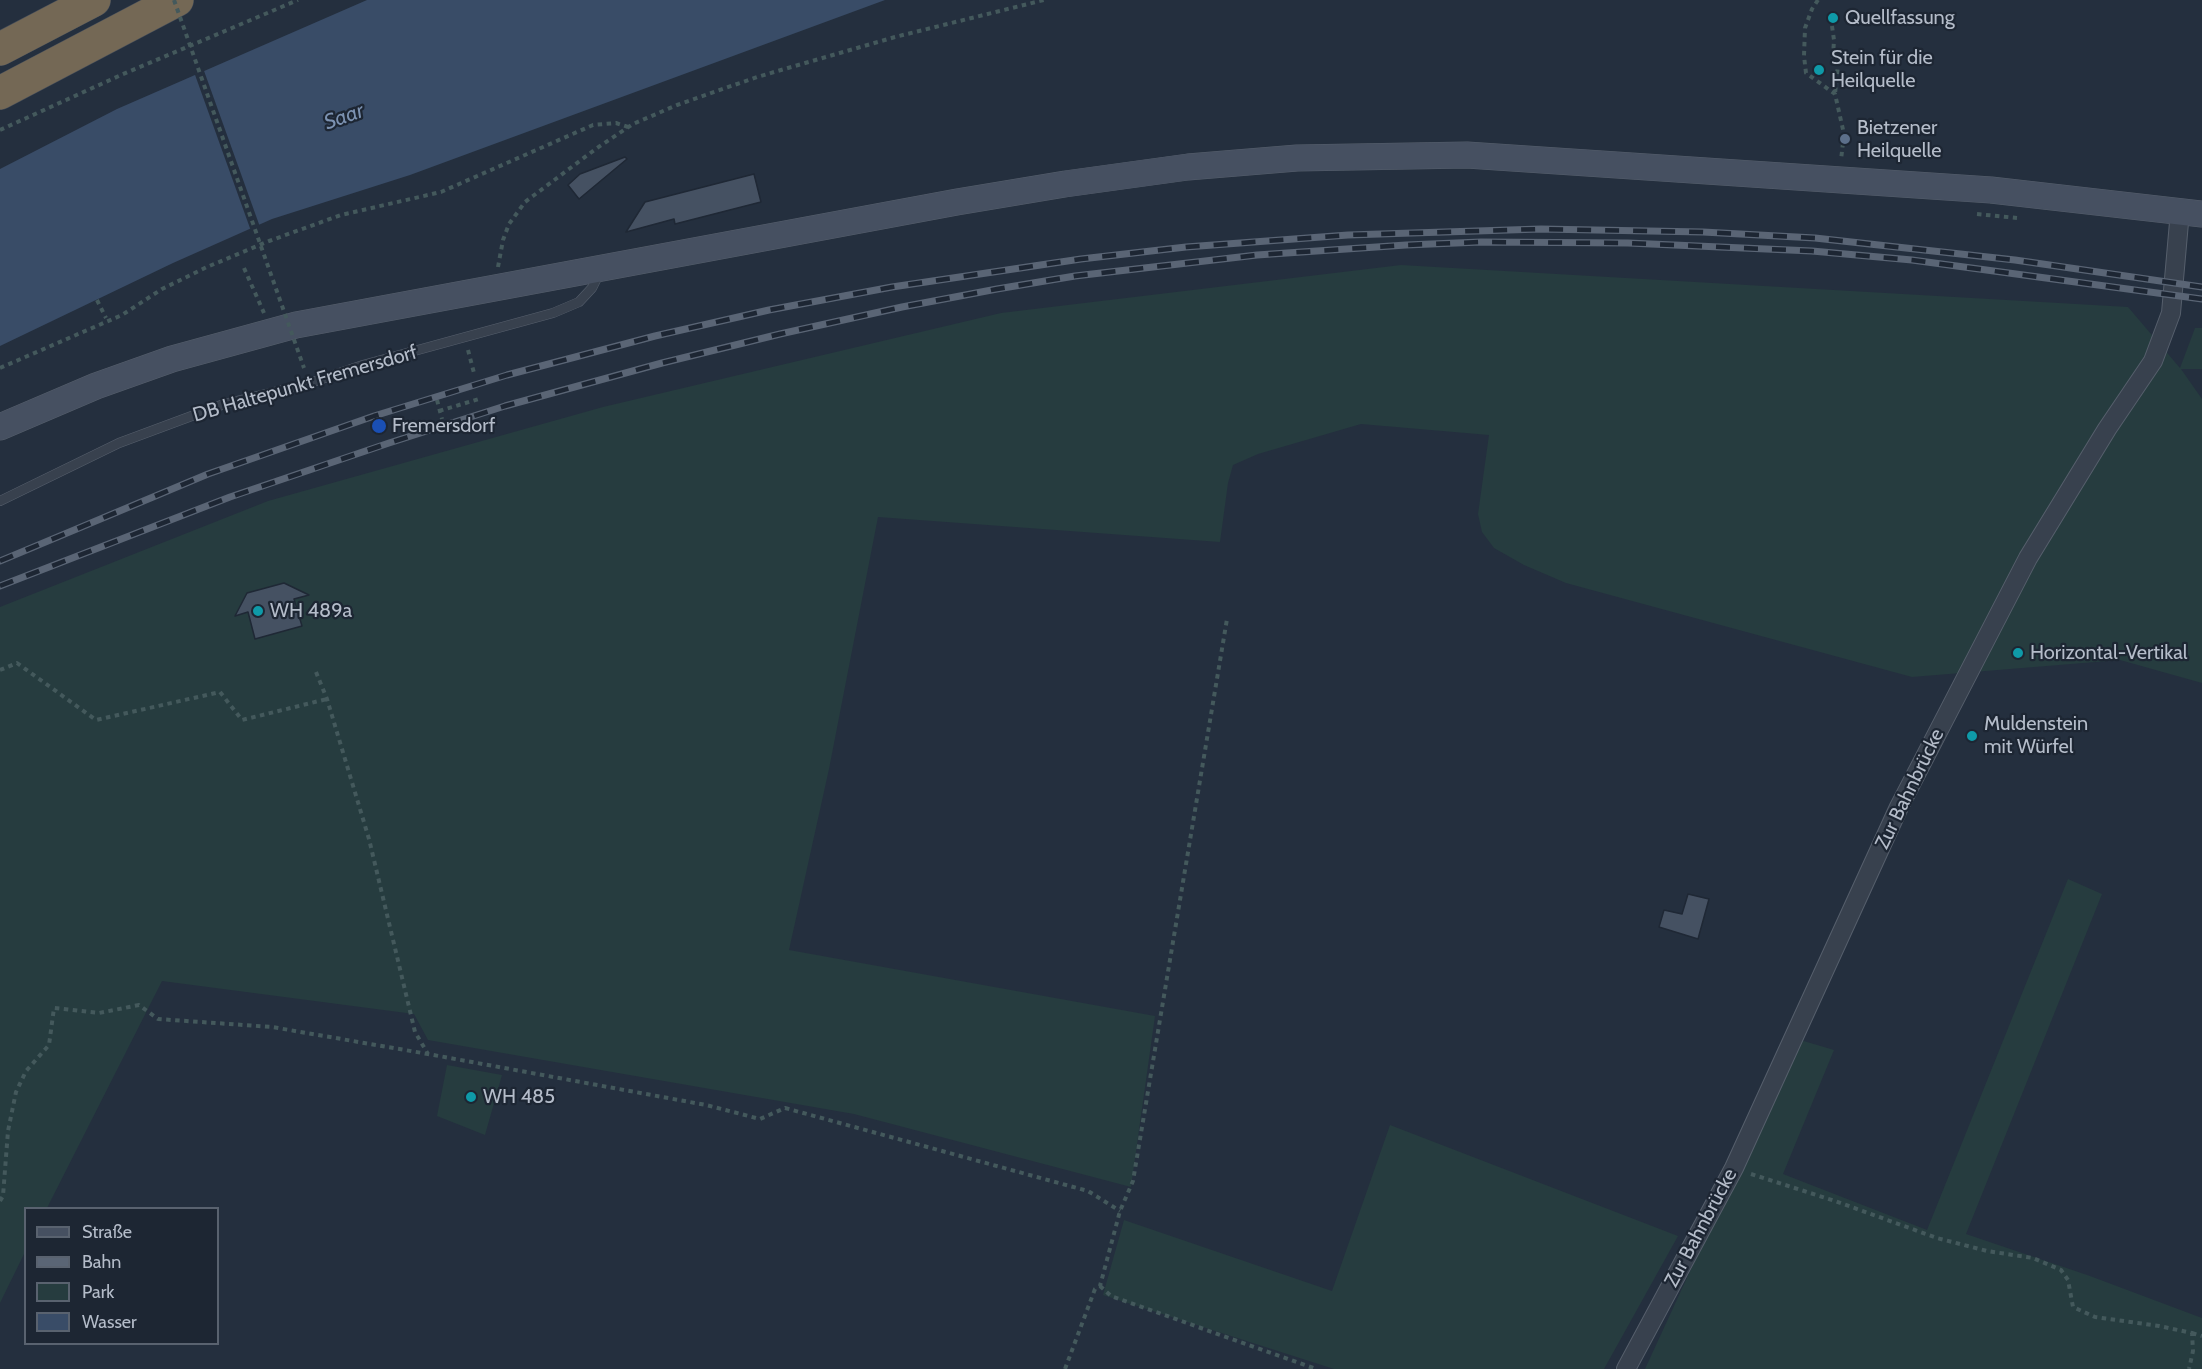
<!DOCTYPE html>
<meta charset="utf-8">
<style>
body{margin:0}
#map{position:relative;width:2202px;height:1369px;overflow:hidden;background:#242f3e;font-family:Cabin,sans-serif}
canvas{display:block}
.legend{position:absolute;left:24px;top:1207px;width:195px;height:138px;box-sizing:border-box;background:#1d2633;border:2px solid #59626f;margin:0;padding:8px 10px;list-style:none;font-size:18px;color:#b4bcc9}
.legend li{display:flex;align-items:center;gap:12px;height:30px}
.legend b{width:30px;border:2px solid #59626f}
</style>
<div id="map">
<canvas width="2202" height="1369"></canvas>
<ul class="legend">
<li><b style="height:8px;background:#465061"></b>Straße</li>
<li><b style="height:8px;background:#5a6575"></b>Bahn</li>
<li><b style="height:16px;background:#263c3f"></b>Park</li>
<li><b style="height:16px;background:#394c67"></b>Wasser</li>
</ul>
</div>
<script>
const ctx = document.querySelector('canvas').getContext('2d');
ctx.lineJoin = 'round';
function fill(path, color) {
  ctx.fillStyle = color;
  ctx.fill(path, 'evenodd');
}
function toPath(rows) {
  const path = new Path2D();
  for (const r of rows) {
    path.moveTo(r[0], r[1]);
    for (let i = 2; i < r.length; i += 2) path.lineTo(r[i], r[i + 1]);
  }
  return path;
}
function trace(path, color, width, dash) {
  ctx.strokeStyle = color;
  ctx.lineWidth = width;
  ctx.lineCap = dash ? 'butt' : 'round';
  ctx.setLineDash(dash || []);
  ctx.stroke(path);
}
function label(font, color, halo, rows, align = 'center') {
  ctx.font = font + ' Cabin,sans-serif';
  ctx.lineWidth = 4.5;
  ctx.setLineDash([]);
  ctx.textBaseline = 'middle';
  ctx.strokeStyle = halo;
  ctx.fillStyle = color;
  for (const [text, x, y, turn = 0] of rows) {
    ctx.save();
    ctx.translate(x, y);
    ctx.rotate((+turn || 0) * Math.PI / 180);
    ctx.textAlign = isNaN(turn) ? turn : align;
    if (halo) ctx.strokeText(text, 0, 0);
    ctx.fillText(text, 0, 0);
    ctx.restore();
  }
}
fill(toPath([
 [1401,265,2128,307,2180,368,2195,328,2202,328,2202,369,2181,369,2202,399,2202,683,2120,660,1912,677,1566,583,1524,565,1494,548,1482,532,1478,514,1489,435,1361,424,1258,454,1233,465,1228,483,1220,542,878,517,829,769,789,950,1155,1016,1131,1187,854,1114,428,1040,414,1014,162,981,47,1208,26,1208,25,1252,0,1303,0,607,268,501,603,407,1001,313],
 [2068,879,2102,894,1966,1234,2090,1276,2202,1318,2202,1369,1645,1369,1797,1039,1834,1050,1783,1174,1927,1230],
 [447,1065,502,1075,485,1135,437,1116],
 [1390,1125,1678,1236,1604,1369,1334,1369,1103,1295,1124,1220,1332,1291]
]), '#263c3f');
fill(toPath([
 [367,0,885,0,410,175,272,219,173,263,0,346,0,169,117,109]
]), '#394c67');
fill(toPath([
 [203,68,260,227,251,231,194,72]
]), '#242f3e');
const building = toPath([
 [625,157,627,159,579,199,568,185,580,174,625,157],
 [754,174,761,202,675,224,674,219,626,232,645,202,754,174],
 [284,583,309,595,294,599,302,626,255,639,248,612,235,616,247,593,284,583],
 [1688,894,1709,899,1698,939,1659,927,1664,910,1682,914,1688,894]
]);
fill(building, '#455162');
trace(building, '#1f2835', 1.5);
const lane = toPath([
 [0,501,119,443,224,404,307,384,363,365,553,313,579,302,592,288,600,272]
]);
const street = toPath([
 [1626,1369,1734,1168,1899,807,2028,558,2107,429,2153,361,2171,313,2180,211]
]);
const secondary = toPath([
 [0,427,96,386,172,359,296,325,957,202,1065,184,1188,167,1297,158,1467,155,1991,190,2202,214]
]);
const highway = toPath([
 [0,49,94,0],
 [0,93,177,0]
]);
trace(lane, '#565f6c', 10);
trace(street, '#565f6c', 20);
trace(secondary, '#565f6c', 27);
trace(highway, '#434c59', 34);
trace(toPath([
 [1818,0,1812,9,1805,28,1804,56,1806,73,1835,94,1844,134,1841,160],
 [1832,26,1834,40,1833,56,1838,65,1835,94],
 [0,130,121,75,298,0],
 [1977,214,2017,218],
 [498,267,503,240,509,224,525,202,597,148,633,124,677,105,757,77,895,37,1044,0],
 [244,268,264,313],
 [97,300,106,318],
 [468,350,474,373],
 [0,368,122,315,162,289,207,267,269,241,341,215,441,192,593,125,616,123,628,127],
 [437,400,442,419],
 [439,411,479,399],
 [0,670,17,663,96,720,220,692,242,720,327,699],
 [316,672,327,699,369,839,415,1032,428,1054,706,1105,760,1119,785,1108,1088,1191,1120,1211],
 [1751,1174,1835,1201,1937,1238,1987,1251,2033,1258,2061,1270,2068,1280,2073,1307,2095,1317,2159,1326,2192,1333,2193,1351,2189,1369],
 [0,1201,3,1196,8,1131,16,1092,26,1071,49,1045,54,1008,99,1013,139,1005,158,1019,272,1027,428,1054],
 [1100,1286,1111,1296,1316,1369],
 [2192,1333,2202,1336],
 [1065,1369,1095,1289,1100,1286,1120,1211,1133,1181,1227,619]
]), '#44595c', 4, [4.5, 4.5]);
trace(lane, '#38414e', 9);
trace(street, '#38414e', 18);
trace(secondary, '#465061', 26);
trace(highway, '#746855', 33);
const rail = toPath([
 [0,561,208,474,374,416,507,375,655,336,769,310,892,287,1081,259,1186,247,1348,235,1541,229,1703,232,1815,238,2015,260,2202,287],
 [0,586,230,497,389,443,505,406,662,363,780,334,902,307,997,289,1075,276,1257,255,1406,245,1481,242,1628,243,1812,251,1912,260,2202,299]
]);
trace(rail, '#5a6575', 7);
trace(rail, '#1d2633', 4.5, [14]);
trace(toPath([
 [174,0,304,368]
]), '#44595c', 4, [4.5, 4.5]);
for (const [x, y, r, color] of [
 [1833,18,6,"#0f9aa8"],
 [1819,70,6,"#0f9aa8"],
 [1845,139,6,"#5c6f8a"],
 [379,426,8,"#1a4fb4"],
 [258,611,6,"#0f9aa8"],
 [2018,653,6,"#0f9aa8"],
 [1972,736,6,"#0f9aa8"],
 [471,1097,6,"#0f9aa8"]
]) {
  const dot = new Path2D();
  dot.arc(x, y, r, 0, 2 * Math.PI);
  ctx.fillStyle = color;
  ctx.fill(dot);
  trace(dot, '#1d2633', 2);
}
label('20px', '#b4bcc9', '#1d2633', [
 ["Quellfassung",1845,18],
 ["Stein für die",1831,58],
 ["Heilquelle",1831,81],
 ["Bietzener",1857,128],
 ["Heilquelle",1857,151],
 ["Fremersdorf",392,426],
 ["WH 489a",270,611],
 ["Horizontal-Vertikal",2030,653],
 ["Muldenstein",1984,724],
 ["mit Würfel",1984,747],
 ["WH 485",483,1097]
], 'left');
label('20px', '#b4bcc9', '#1d2633', [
 ["DB Haltepunkt Fremersdorf",305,384,-16],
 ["Zur Bahnbrücke",1910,789,-64],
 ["Zur Bahnbrücke",1701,1228,-62]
]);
label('italic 21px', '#7c92b1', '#1d2633', [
 ["Saar",344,117,-19]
]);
</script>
